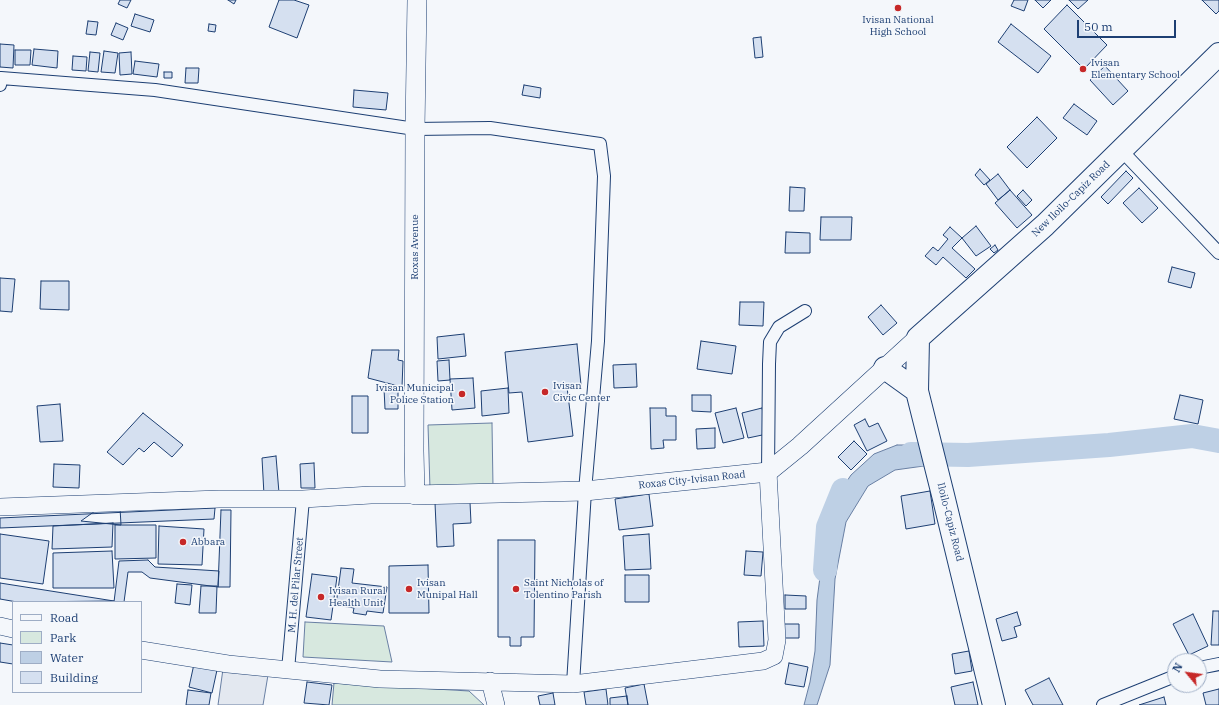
<!DOCTYPE html>
<style>
body{margin:0}
#map{position:relative;width:1219px;height:705px;overflow:hidden;background:#f4f7fb;font-family:"IBM Plex Serif",serif}
canvas{display:block}
.legend{position:absolute;left:12px;top:601px;width:130px;height:92px;box-sizing:border-box;background:#f4f7fb;border:1px solid #9eadc5;margin:0;padding:5px 7px;list-style:none;font-size:12px;color:#1d3f73}
.legend li{display:flex;align-items:center;gap:8px;height:20px}
.legend b{width:20px;border:1px solid #9eadc5}
.north{position:absolute;left:1167px;top:653px;width:40px;height:40px;box-sizing:border-box;background:#f4f7fb;border:1px solid #9eadc5;border-radius:50%;rotate:299deg;font-size:11px;font-weight:700;line-height:16px;text-align:center;color:#1d3f73}
.north::after{content:'';display:block;margin:auto;width:14px;height:18px;background:#c62828;clip-path:polygon(50% 0,100% 100%,50% 72%,0 100%)}
.scale{position:absolute;left:1077px;top:20px;width:99px;height:18px;box-sizing:border-box;border:2px solid #1d3f73;border-top:0;padding-left:5px;font-size:12px;line-height:14px;white-space:nowrap;color:#1d3f73;-webkit-text-stroke:3px #f4f7fb;paint-order:stroke}
</style>
<div id="map">
<canvas width="1219" height="705"></canvas>
<ul class="legend">
<li><b style="height:5px;background:#f4f7fb"></b>Road</li>
<li><b style="height:11px;background:#d7e8df"></b>Park</li>
<li><b style="height:11px;background:#bed0e5"></b>Water</li>
<li><b style="height:11px;background:#d5e0f0"></b>Building</li>
</ul>
<div class="north">N</div>
<div class="scale">50 m</div>
</div>
<script>
const ctx = document.querySelector('canvas').getContext('2d');
ctx.lineJoin = 'round';
function fill(path, color) {
  ctx.fillStyle = color;
  ctx.fill(path, 'evenodd');
}
function toPath(rows) {
  const path = new Path2D();
  for (const r of rows) {
    path.moveTo(r[0], r[1]);
    for (let i = 2; i < r.length; i += 2) path.lineTo(r[i], r[i + 1]);
  }
  return path;
}
function trace(path, color, width, dash) {
  ctx.strokeStyle = color;
  ctx.lineWidth = width;
  ctx.lineCap = dash ? 'butt' : 'round';
  ctx.setLineDash(dash || []);
  ctx.stroke(path);
}
function label(font, color, halo, rows, align = 'center') {
  ctx.font = font + ' "IBM Plex Serif",serif';
  ctx.lineWidth = 3;
  ctx.setLineDash([]);
  ctx.textBaseline = 'middle';
  ctx.strokeStyle = halo;
  ctx.fillStyle = color;
  for (const [text, x, y, turn = 0] of rows) {
    ctx.save();
    ctx.translate(x, y);
    ctx.rotate((+turn || 0) * Math.PI / 180);
    ctx.textAlign = isNaN(turn) ? turn : align;
    if (halo) ctx.strokeText(text, 0, 0);
    ctx.fillText(text, 0, 0);
    ctx.restore();
  }
}
const green = toPath([
 [492,423,493,487,430,489,428,425,492,423],
 [305,622,384,626,392,662,303,657,305,622],
 [334,683,469,691,484,705,332,705,334,683]
]);
fill(green, '#d7e8df');
trace(green, '#687fa3', 1);
const parking = toPath([
 [223,669,268,675,263,705,218,705,223,669]
]);
fill(parking, '#e3e8f0');
trace(parking, '#687fa3', 1);
const water = toPath([
 [897,445,926,445,931,465,895,470,868,486,846,522,835,579,830,665,817,705,804,705,810,682,815,651,817,600,822,562,835,499,851,475,874,454,897,445]
]);
fill(water, '#bed0e5');
trace(water, '#687fa3', 1);
trace(toPath([
 [911,454,968,455,1109,445,1192,436,1219,441],
 [825,570,828,527,843,490]
]), '#bed0e5', 24);
const building = toPath([
 [120,0,131,0,127,8,118,4,120,0],
 [228,0,236,0,234,4,228,0],
 [279,0,294,0,309,5,297,38,269,27,279,0],
 [1014,0,1028,0,1024,11,1011,6,1014,0],
 [1035,0,1051,0,1043,8,1035,0],
 [1069,0,1088,0,1078,9,1069,0],
 [1202,0,1219,0,1219,11,1216,14,1202,0],
 [1067,5,1107,45,1084,69,1044,29,1067,5],
 [135,14,154,20,150,32,131,26,135,14],
 [88,21,98,22,96,35,86,34,88,21],
 [116,23,128,28,123,40,111,35,116,23],
 [209,24,216,25,215,32,208,31,209,24],
 [1011,24,1051,56,1038,73,998,42,1011,24],
 [761,37,763,57,755,58,753,38,761,37],
 [0,44,14,45,13,68,0,67,0,44],
 [34,49,58,51,57,68,32,65,34,49],
 [15,50,31,50,30,65,15,65,15,50],
 [104,51,118,53,115,73,101,72,104,51],
 [90,52,100,53,98,72,88,71,90,52],
 [131,52,132,74,120,75,119,53,131,52],
 [73,56,87,57,86,71,72,70,73,56],
 [135,61,159,64,157,77,133,74,135,61],
 [1105,66,1128,91,1113,105,1090,80,1105,66],
 [186,68,199,68,198,83,185,83,186,68],
 [164,72,172,72,172,78,164,78,164,72],
 [524,85,541,88,540,98,522,95,524,85],
 [354,90,388,93,386,110,353,107,354,90],
 [1074,104,1097,121,1087,135,1063,118,1074,104],
 [1037,117,1057,138,1027,168,1007,147,1037,117],
 [980,169,990,180,984,185,975,175,980,169],
 [1126,171,1133,178,1108,204,1101,197,1126,171],
 [998,174,1010,190,998,200,986,184,998,174],
 [790,187,805,188,804,211,789,211,790,187],
 [1139,188,1158,208,1142,223,1123,203,1139,188],
 [1010,190,1032,215,1017,228,995,203,1010,190],
 [1023,190,1032,200,1026,206,1017,196,1023,190],
 [821,217,852,217,851,240,820,240,821,217],
 [976,226,991,246,976,256,962,238,976,226],
 [950,227,962,238,952,248,975,269,966,278,943,257,936,265,925,256,933,247,938,251,948,239,943,235,950,227],
 [786,232,810,233,810,253,785,253,786,232],
 [995,245,998,250,994,253,990,249,995,245],
 [1172,267,1195,273,1191,288,1168,282,1172,267],
 [0,278,15,279,12,312,0,311,0,278],
 [41,281,69,281,69,310,40,309,41,281],
 [740,302,764,302,763,326,739,325,740,302],
 [881,305,897,323,883,335,868,317,881,305],
 [464,334,466,356,438,359,437,337,464,334],
 [701,341,736,346,732,374,697,369,701,341],
 [577,344,581,385,567,387,573,436,528,442,522,392,509,393,505,352,577,344],
 [372,350,399,350,398,360,403,361,402,387,368,378,372,350],
 [449,360,450,380,438,381,437,361,449,360],
 [636,364,637,387,614,388,613,365,636,364],
 [473,378,475,408,452,410,450,379,473,378],
 [384,388,398,388,398,409,385,409,384,388],
 [508,388,509,413,482,416,481,391,508,388],
 [692,395,711,395,711,412,692,411,692,395],
 [1180,395,1203,400,1198,424,1174,419,1180,395],
 [352,396,368,396,368,433,352,433,352,396],
 [60,404,63,441,40,442,37,406,60,404],
 [650,408,666,408,666,416,676,416,676,440,663,440,664,448,651,449,650,408],
 [736,408,744,438,723,443,715,413,736,408],
 [762,408,767,434,748,438,742,413,762,408],
 [143,413,183,445,172,457,154,442,144,452,139,448,123,465,107,452,143,413],
 [865,419,869,427,878,423,887,441,867,451,854,425,865,419],
 [715,428,715,448,697,449,696,429,715,428],
 [854,441,867,454,851,470,838,457,854,441],
 [276,456,279,493,264,495,262,458,276,456],
 [314,463,315,488,301,488,300,464,314,463],
 [54,464,80,465,79,488,53,487,54,464],
 [930,491,935,524,906,529,901,496,930,491],
 [649,494,653,526,619,530,615,499,649,494],
 [470,502,471,523,453,524,454,546,437,547,435,503,470,502],
 [102,506,120,508,121,525,81,521,102,506],
 [215,508,214,519,0,528,0,518,215,508],
 [221,510,231,510,230,587,218,587,221,510],
 [113,523,112,547,52,549,53,526,113,523],
 [115,525,156,525,156,558,115,559,115,525],
 [159,526,204,529,202,565,158,564,159,526],
 [0,534,49,541,43,584,0,578,0,534],
 [649,534,651,569,625,570,623,536,649,534],
 [498,540,535,540,534,637,521,637,521,646,510,646,510,637,498,637,498,540],
 [112,551,114,588,53,588,53,553,112,551],
 [746,551,763,552,761,576,744,575,746,551],
 [148,560,155,567,219,571,218,587,150,578,142,572,128,572,124,602,114,602,119,561,148,560],
 [428,565,429,613,389,613,389,566,428,565],
 [341,568,354,569,352,583,387,587,383,613,367,611,366,615,353,613,354,608,336,605,341,568],
 [312,574,337,577,331,620,306,617,312,574],
 [625,575,649,575,649,602,625,602,625,575],
 [0,583,114,601,17,602,0,599,0,583],
 [177,584,192,585,190,605,175,603,177,584],
 [201,586,217,586,216,613,199,613,201,586],
 [785,595,806,596,806,609,785,609,785,595],
 [1213,611,1219,611,1219,645,1211,645,1213,611],
 [1017,612,1021,625,1014,627,1017,637,1002,641,996,619,1017,612],
 [1193,614,1208,646,1189,655,1173,624,1193,614],
 [763,621,764,646,739,647,738,622,763,621],
 [783,624,799,624,799,638,783,638,783,624],
 [0,643,13,645,13,664,0,662,0,643],
 [969,651,972,671,955,674,952,654,969,651],
 [789,663,808,667,804,687,785,684,789,663],
 [194,664,217,670,212,693,189,687,194,664],
 [1049,678,1063,705,1033,705,1025,690,1049,678],
 [307,682,332,685,329,705,304,703,307,682],
 [973,682,978,705,955,705,951,687,973,682],
 [644,684,648,705,628,705,625,688,644,684],
 [606,689,608,705,586,705,584,692,606,689],
 [1219,689,1219,705,1206,705,1203,693,1219,689],
 [188,690,211,693,209,705,186,705,188,690],
 [553,693,555,705,540,705,538,696,553,693],
 [627,696,628,705,610,705,610,698,627,696],
 [1164,697,1166,705,1139,705,1164,697]
]);
fill(building, '#d5e0f0');
trace(building, '#1d3f73', 1);
const street = toPath([
 [0,85,1,78,155,90,415,129,490,128,600,144,604,176,598,341,585,491,573,684],
 [1121,150,1219,253],
 [768,472,769,364,770,342,779,327,805,311],
 [1199,668,1219,664],
 [288,670,303,499],
 [1103,705,1175,676]
]);
const secondary = toPath([
 [0,507,219,499,303,499,371,495,415,495],
 [0,626,13,629],
 [141,650,228,664,380,679,573,684,763,661,774,656,777,640,768,472],
 [490,681,496,705]
]);
const primary = toPath([
 [417,0,415,129,414,451,415,495,585,491,768,472,800,446,918,338]
]);
const highway = toPath([
 [885,368,917,391],
 [994,705,943,495,917,391,918,338,1045,225,1219,54]
]);
trace(street, '#1d3f73', 14);
trace(secondary, '#1d3f73', 18);
trace(primary, '#1d3f73', 20);
trace(highway, '#1d3f73', 24);
trace(street, '#f4f7fb', 12);
trace(secondary, '#f4f7fb', 17);
trace(primary, '#f4f7fb', 19);
trace(highway, '#f4f7fb', 22);
for (const [x, y, r, color] of [
 [898,8,4,"#c62828"],
 [1083,69,4,"#c62828"],
 [545,392,4,"#c62828"],
 [462,394,4,"#c62828"],
 [183,542,4,"#c62828"],
 [409,589,4,"#c62828"],
 [516,589,4,"#c62828"],
 [321,597,4,"#c62828"]
]) {
  const dot = new Path2D();
  dot.arc(x, y, r, 0, 2 * Math.PI);
  ctx.fillStyle = color;
  ctx.fill(dot);
  trace(dot, '#f4f7fb', 1.5);
}
label('10px', '#1d3f73', '#f4f7fb', [
 ["Ivisan National",898,20,"center"],
 ["High School",898,32,"center"],
 ["Ivisan",1091,63],
 ["Elementary School",1091,75],
 ["Ivisan",553,386],
 ["Civic Center",553,398],
 ["Ivisan Municipal",454,388,"right"],
 ["Police Station",454,400,"right"],
 ["Abbara",191,542],
 ["Ivisan",417,583],
 ["Munipal Hall",417,595],
 ["Saint Nicholas of",524,583],
 ["Tolentino Parish",524,595],
 ["Ivisan Rural",329,591],
 ["Health Unit",329,603]
], 'left');
label('10px', '#1d3f73', '#f4f7fb', [
 ["New Iloilo-Capiz Road",1071,199,-44],
 ["Roxas Avenue",415,247,-90],
 ["Roxas City-Ivisan Road",692,480,-6],
 ["Iloilo-Capiz Road",950,522,76],
 ["M. H. del Pilar Street",296,585,-85]
]);
</script>
